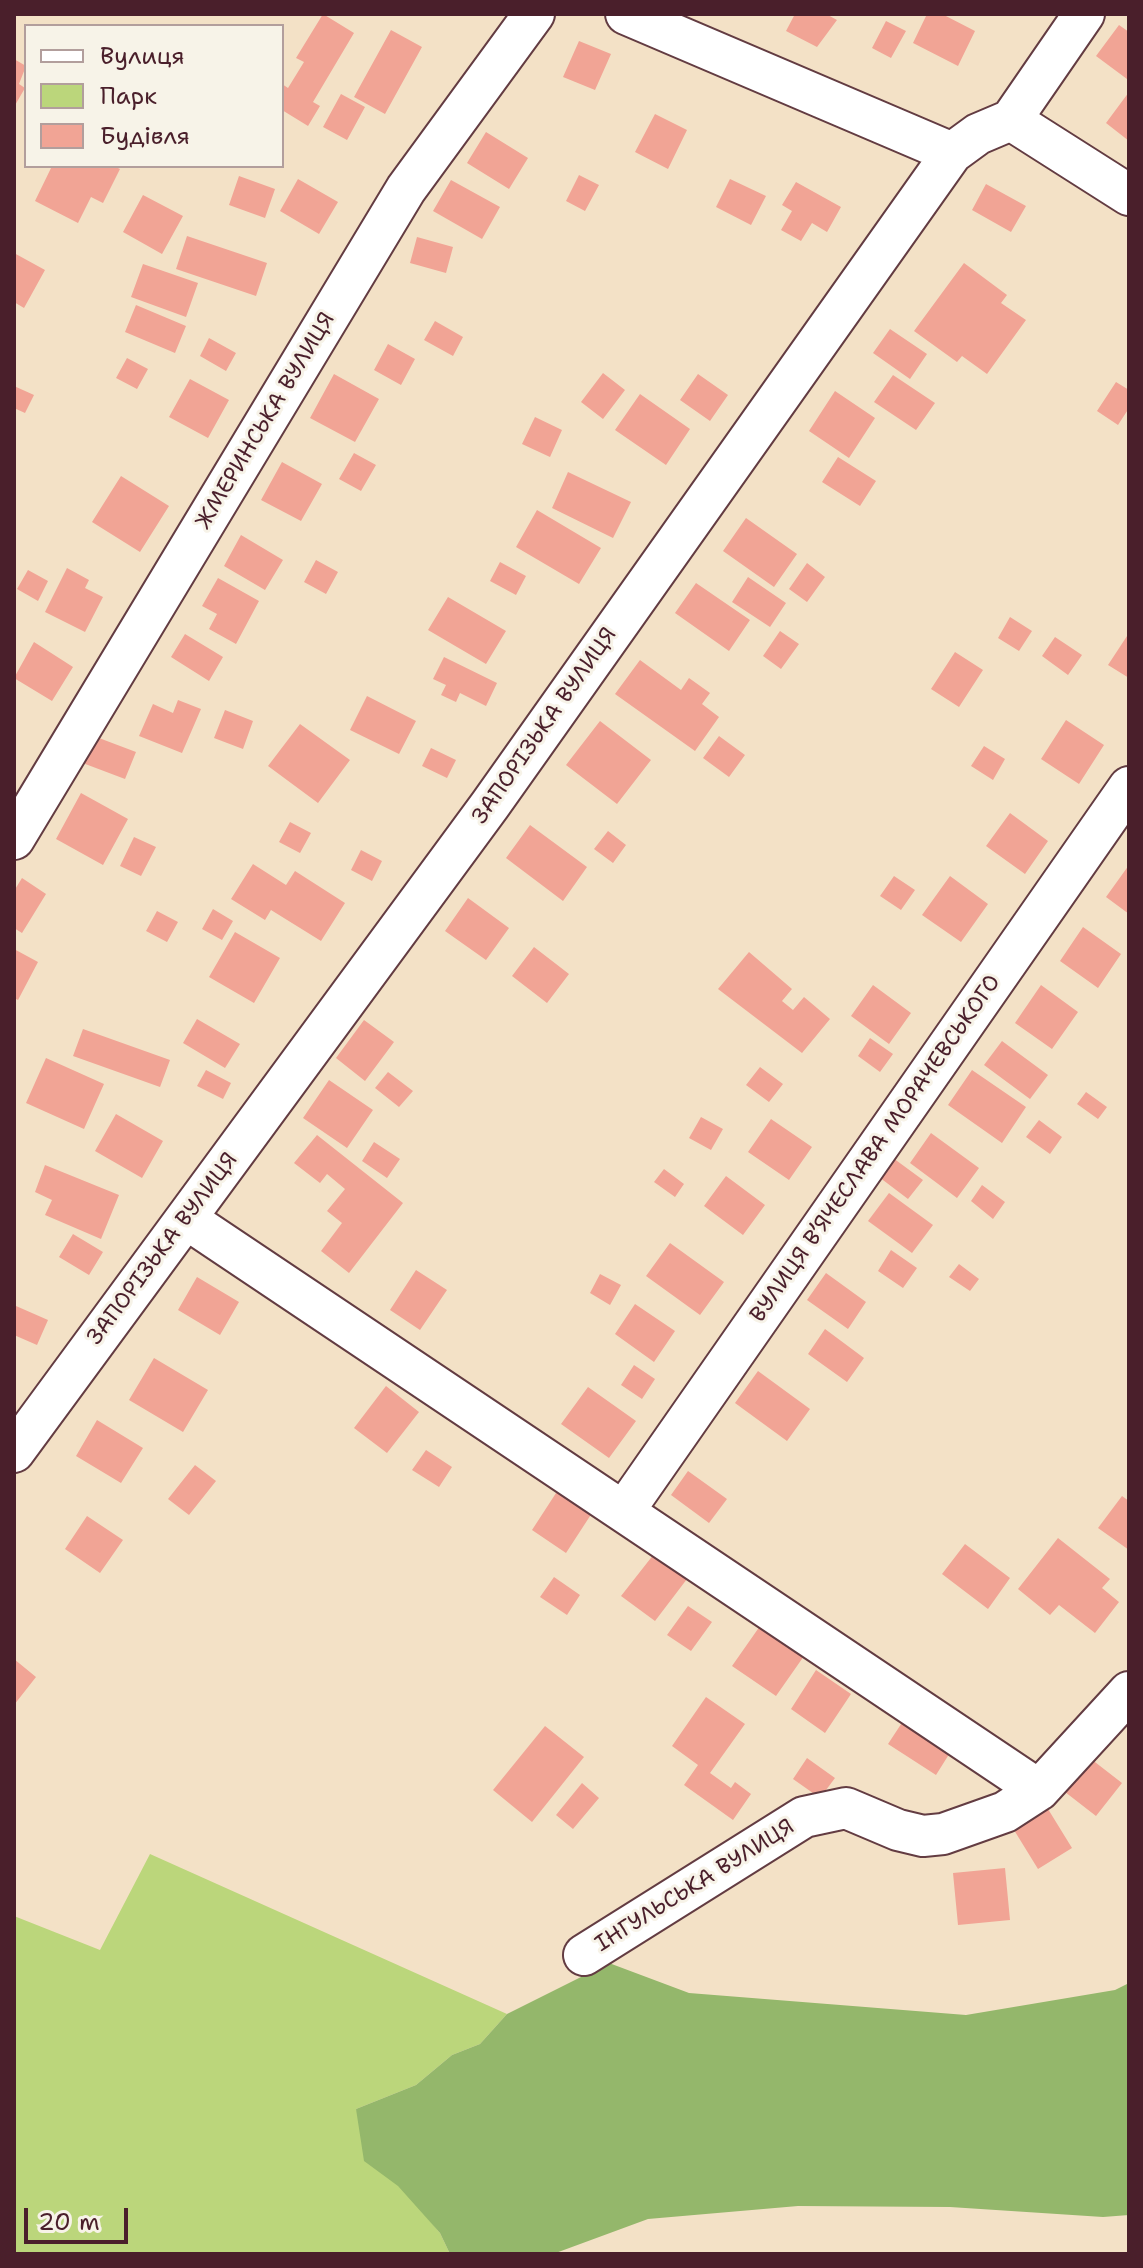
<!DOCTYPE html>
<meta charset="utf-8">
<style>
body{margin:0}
#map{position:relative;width:1143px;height:2268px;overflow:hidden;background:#f3e1c6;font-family:"Shantell Sans",sans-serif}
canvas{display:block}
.frame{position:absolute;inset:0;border:16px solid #4a1f2b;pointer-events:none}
.legend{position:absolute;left:24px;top:24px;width:260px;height:144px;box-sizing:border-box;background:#f7f3e8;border:2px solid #b29e9c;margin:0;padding:10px 14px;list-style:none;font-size:24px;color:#4a1f2b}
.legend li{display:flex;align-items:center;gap:16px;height:40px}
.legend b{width:40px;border:2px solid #b29e9c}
.scale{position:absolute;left:24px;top:2208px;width:104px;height:36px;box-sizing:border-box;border:4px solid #4a1f2b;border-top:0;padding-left:10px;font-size:24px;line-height:28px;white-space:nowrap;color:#4a1f2b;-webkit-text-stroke:6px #f7f3e8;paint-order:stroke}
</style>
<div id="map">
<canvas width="1143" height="2268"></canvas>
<div class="frame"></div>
<ul class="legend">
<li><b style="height:10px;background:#fff"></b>Вулиця</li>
<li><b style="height:22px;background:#bbd67b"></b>Парк</li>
<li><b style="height:22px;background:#f1a495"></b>Будівля</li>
</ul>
<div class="scale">20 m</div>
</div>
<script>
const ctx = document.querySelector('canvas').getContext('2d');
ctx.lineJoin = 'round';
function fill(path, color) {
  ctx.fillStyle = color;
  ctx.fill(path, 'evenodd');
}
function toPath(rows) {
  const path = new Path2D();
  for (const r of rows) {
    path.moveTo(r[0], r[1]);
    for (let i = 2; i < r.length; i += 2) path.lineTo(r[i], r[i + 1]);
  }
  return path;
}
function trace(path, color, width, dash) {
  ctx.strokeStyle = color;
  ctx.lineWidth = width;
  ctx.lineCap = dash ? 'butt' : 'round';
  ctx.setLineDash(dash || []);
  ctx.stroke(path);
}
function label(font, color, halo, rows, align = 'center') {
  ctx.font = font + ' "Shantell Sans",sans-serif';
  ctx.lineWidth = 6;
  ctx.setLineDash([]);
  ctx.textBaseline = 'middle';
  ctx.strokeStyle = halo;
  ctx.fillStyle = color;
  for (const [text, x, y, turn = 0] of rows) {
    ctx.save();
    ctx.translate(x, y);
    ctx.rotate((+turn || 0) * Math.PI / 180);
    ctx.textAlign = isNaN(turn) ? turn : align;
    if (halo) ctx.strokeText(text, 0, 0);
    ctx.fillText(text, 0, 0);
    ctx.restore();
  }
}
fill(toPath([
 [150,1854,507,2014,480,2044,452,2055,416,2085,356,2109,405,2191,440,2233,450,2254,14,2254,14,1916,100,1950]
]), '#bbd67b');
fill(toPath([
 [609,1963,689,1993,966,2015,1115,1990,1129,1983,1129,2215,1103,2217,950,2207,798,2206,648,2219,553,2254,450,2254,440,2233,398,2186,364,2161,356,2109,416,2085,452,2055,480,2044,507,2014]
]), '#94b76b');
fill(toPath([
 [323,14,354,33,313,102,320,106,308,126,282,110,282,84,288,88,304,62,296,58],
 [795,14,826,14,837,20,817,47,786,31],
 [927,14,942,14,975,31,958,66,913,43],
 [886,21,906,31,891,58,872,48],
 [1119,25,1129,32,1127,79,1096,56],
 [391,30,422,47,385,114,354,97],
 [579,41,611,54,595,90,563,77],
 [14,59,26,66,19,84,25,88,14,107],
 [1129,92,1129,141,1106,123],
 [341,94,365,107,347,140,323,127],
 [655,114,687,130,668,169,635,152],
 [486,132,528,158,509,189,467,163],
 [52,166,114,166,120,169,103,203,91,197,78,223,35,201],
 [579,175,599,185,585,211,566,201],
 [239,176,275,189,265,218,229,205],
 [298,179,338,202,319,234,280,211],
 [730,179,766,196,751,225,716,207],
 [451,180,500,207,482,239,433,211],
 [796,182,841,207,827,232,812,223,801,241,781,230,792,211,782,205],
 [986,184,1026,206,1011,232,972,210],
 [143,195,183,216,162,254,123,232],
 [187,236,267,263,256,296,176,269],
 [417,237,453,247,446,273,410,263],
 [14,253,45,270,24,308,14,302],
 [964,263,1007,295,1001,303,1026,320,987,374,962,356,957,362,914,331],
 [143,264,198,283,186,317,131,297],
 [136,305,186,326,175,353,125,332],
 [435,321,463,337,453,356,424,340],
 [890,329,927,354,910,379,873,353],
 [209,338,236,353,226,371,200,356],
 [388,344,415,359,401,385,374,370],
 [127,358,148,369,137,389,116,378],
 [603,373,625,390,603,419,581,402],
 [334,374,379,399,355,442,310,418],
 [698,374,728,395,710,421,680,400],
 [893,375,935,403,916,430,874,402],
 [190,379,229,400,208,438,169,417],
 [1116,382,1129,390,1129,408,1118,425,1097,411],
 [14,386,34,395,25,413,14,408],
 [835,391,875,418,849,458,809,431],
 [640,394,690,429,666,465,615,430],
 [535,417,562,430,550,457,522,444],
 [354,453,376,465,361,491,339,479],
 [838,457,876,481,860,506,822,482],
 [282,462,322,484,301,521,261,500],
 [568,472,631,502,613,538,552,508],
 [121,476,169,506,140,552,92,522],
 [537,510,601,548,579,584,516,547],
 [746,518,797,554,774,587,723,551],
 [241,535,283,560,265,590,224,566],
 [316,560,338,572,326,594,304,582],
 [500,562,526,576,516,595,490,581],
 [807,563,825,577,807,602,789,589],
 [67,568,89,580,85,588,103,597,85,632,45,612],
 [28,570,48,581,38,601,17,589],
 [748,577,786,603,770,627,732,602],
 [218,578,259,601,236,644,209,629,217,614,202,606],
 [696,583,750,620,729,651,675,613],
 [448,597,506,631,486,664,428,630],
 [1010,617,1032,631,1019,651,998,638],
 [780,631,799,644,781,669,763,656],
 [1129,633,1129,678,1108,665],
 [185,634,223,657,209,681,171,657],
 [1055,637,1082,655,1068,675,1042,656],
 [34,642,73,667,52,701,14,678],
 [955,652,983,670,959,707,931,689],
 [444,657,497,683,486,706,460,693,456,702,441,695,446,685,433,679],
 [640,660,681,690,689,678,710,693,702,704,719,717,695,751,615,694],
 [367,696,416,721,399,754,350,730],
 [178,700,201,709,182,753,139,736,153,704,173,713],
 [225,710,253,721,243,749,214,738],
 [1066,720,1104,745,1079,784,1041,759],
 [600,721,651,760,617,804,566,765],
 [300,724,350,760,318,803,268,766],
 [91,735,136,752,125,779,80,762],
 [719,736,745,755,729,777,703,758],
 [984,746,1005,759,993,780,971,766],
 [431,748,456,760,447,778,422,766],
 [81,793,128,819,103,865,56,839],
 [1010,813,1048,841,1025,874,986,846],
 [290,822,311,833,300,853,279,842],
 [530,825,587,867,563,901,506,858],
 [608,831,626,845,613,863,594,849],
 [134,837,156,847,141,876,120,866],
 [361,850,382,861,372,881,351,870],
 [253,864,286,885,295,871,345,903,321,941,271,910,265,920,231,899],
 [1129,865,1129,914,1106,897],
 [894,876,915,890,901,910,880,896],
 [950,876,988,904,961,942,922,915],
 [22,878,46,894,22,933,14,928,14,891],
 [468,898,509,928,486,960,445,931],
 [213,909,233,921,222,940,202,929],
 [157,911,178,922,167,942,146,931],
 [1083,927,1121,954,1098,988,1060,961],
 [235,932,280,958,254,1003,209,977],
 [534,947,569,974,547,1003,512,976],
 [14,949,38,962,18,1000,14,998],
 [749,952,792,989,782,1001,793,1010,804,997,830,1019,802,1053,718,989],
 [873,985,911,1013,889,1044,851,1016],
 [1041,985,1078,1012,1052,1049,1015,1023],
 [197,1019,240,1044,225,1068,183,1043],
 [364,1020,394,1042,365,1081,336,1058],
 [83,1029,170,1060,160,1087,73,1056],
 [870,1038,893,1054,880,1072,858,1056],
 [1002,1041,1048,1075,1030,1099,984,1065],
 [46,1058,104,1084,84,1129,26,1103],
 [760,1067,783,1084,769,1102,746,1085],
 [206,1070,231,1083,223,1099,197,1086],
 [972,1070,1026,1107,1002,1143,948,1105],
 [388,1072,413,1091,399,1107,375,1088],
 [329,1080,373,1110,347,1148,303,1118],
 [1086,1092,1107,1107,1098,1119,1077,1104],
 [116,1114,163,1141,142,1178,95,1151],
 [701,1117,723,1129,711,1150,689,1138],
 [771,1119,812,1147,789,1180,748,1152],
 [1039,1120,1062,1137,1050,1154,1026,1137],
 [931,1133,979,1168,957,1198,910,1163],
 [317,1135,403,1203,349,1273,321,1251,342,1223,327,1211,345,1189,327,1174,320,1183,294,1163],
 [374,1142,400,1159,387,1178,362,1161],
 [893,1158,923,1180,908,1199,879,1177],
 [45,1165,119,1195,101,1239,45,1215,52,1200,35,1192],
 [664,1169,684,1184,675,1197,654,1182],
 [726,1176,765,1205,743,1235,704,1206],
 [982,1185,1005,1202,993,1219,971,1201],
 [889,1193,933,1225,912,1253,868,1221],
 [73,1234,103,1252,89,1275,59,1257],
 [670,1243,724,1282,700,1315,646,1276],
 [891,1250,917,1268,903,1288,878,1271],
 [959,1264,979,1279,970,1291,949,1277],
 [416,1270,447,1290,420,1330,390,1310],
 [826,1273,866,1302,848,1329,807,1300],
 [600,1274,621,1285,610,1305,590,1293],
 [197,1277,239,1302,220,1335,178,1310],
 [635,1304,675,1331,654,1362,615,1334],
 [16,1306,48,1320,37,1345,14,1335],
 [825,1329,864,1358,847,1382,808,1354],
 [154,1358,208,1390,183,1432,129,1400],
 [634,1365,655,1379,642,1399,621,1385],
 [758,1371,810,1409,787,1441,735,1403],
 [386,1386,419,1412,387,1453,354,1428],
 [588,1387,636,1421,609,1458,561,1424],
 [97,1420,143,1448,121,1483,76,1456],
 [426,1450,452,1467,439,1487,412,1470],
 [195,1465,216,1481,189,1515,168,1499],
 [688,1471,727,1499,709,1523,671,1495],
 [558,1490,592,1513,566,1553,532,1530],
 [1122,1496,1129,1501,1129,1550,1098,1528],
 [87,1516,123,1540,100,1573,65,1549],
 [1058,1538,1110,1579,1102,1588,1119,1602,1095,1633,1059,1605,1050,1615,1018,1589],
 [965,1544,1010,1578,988,1609,942,1574],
 [654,1554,687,1579,655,1621,621,1596],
 [554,1577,580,1595,567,1615,540,1597],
 [688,1606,712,1622,691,1651,667,1635],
 [760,1626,804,1656,776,1696,732,1666],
 [14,1659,36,1677,14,1705],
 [816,1670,851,1694,825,1733,791,1709],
 [706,1697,745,1724,710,1773,731,1788,735,1782,751,1794,733,1820,684,1785,698,1765,672,1746],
 [911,1709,958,1740,936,1775,888,1744],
 [545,1726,584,1757,532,1822,493,1790],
 [1082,1752,1122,1783,1096,1816,1056,1785],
 [807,1758,835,1778,820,1798,793,1779],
 [582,1783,599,1798,573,1829,556,1815],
 [1040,1796,1072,1848,1038,1869,1006,1817],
 [1005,1868,1010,1920,958,1925,953,1873]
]), '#f1a495');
const minor = toPath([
 [626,14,952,153],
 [1011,120,1129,195],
 [14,839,406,189,534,14],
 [188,1220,1039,1790],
 [14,1452,490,805,952,153,978,134,1011,120,1084,14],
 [624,1511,1129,787],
 [584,1955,804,1817,846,1808,898,1830,923,1836,943,1834,1005,1812,1039,1790,1129,1692]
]);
trace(minor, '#633c42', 44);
trace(minor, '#fff', 40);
label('22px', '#4a1f2b', '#f7f3e8', [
 ["ЖМЕРИНСЬКА ВУЛИЦЯ",266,421,-59],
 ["ЗАПОРІЗЬКА ВУЛИЦЯ",545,726,-55],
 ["ВУЛИЦЯ В’ЯЧЕСЛАВА МОРАЧЕВСЬКОГО",876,1149,-55],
 ["ЗАПОРІЗЬКА ВУЛИЦЯ",163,1249,-53],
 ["ІНГУЛЬСЬКА ВУЛИЦЯ",695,1886,-32]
]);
</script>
